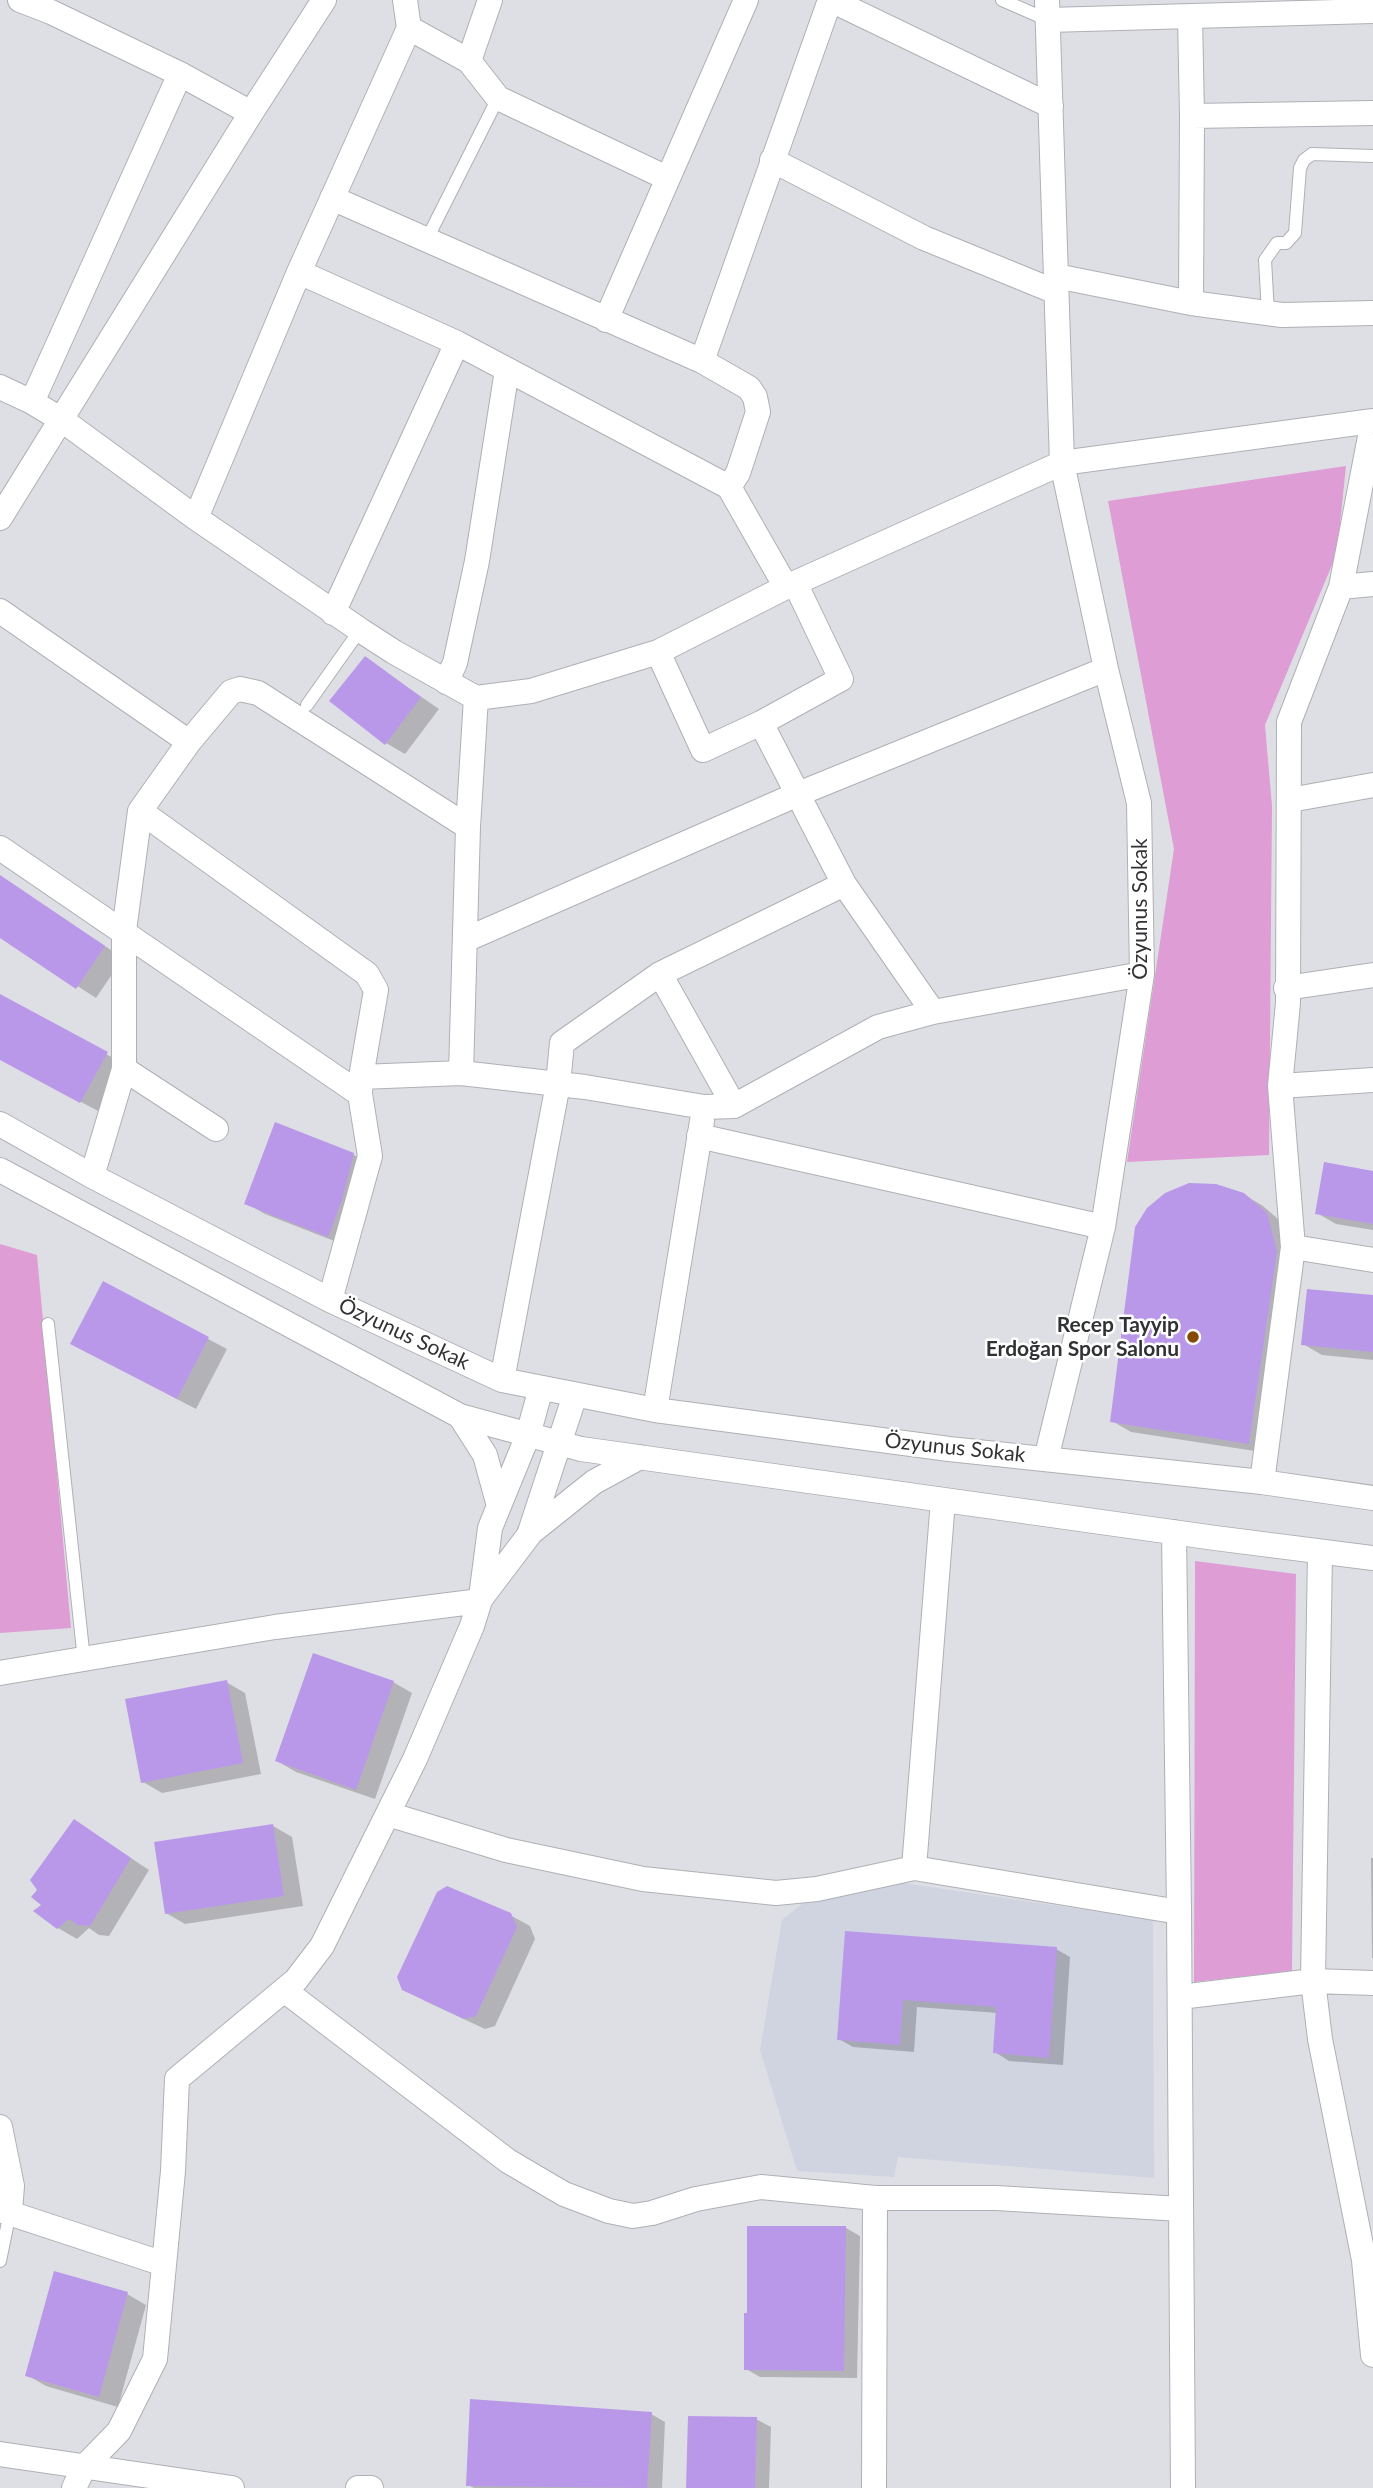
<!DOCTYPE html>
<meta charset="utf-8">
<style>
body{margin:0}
canvas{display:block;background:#dedfe5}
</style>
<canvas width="1373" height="2488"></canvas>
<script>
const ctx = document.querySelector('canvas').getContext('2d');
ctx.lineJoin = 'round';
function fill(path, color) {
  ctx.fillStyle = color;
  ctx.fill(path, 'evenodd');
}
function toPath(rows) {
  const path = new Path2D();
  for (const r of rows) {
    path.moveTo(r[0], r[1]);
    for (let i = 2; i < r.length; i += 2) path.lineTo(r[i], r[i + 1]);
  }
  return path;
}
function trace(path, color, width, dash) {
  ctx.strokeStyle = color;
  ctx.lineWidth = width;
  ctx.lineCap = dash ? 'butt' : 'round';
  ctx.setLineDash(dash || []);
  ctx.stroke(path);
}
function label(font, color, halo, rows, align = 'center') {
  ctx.font = font + ' Lato,sans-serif';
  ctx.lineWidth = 5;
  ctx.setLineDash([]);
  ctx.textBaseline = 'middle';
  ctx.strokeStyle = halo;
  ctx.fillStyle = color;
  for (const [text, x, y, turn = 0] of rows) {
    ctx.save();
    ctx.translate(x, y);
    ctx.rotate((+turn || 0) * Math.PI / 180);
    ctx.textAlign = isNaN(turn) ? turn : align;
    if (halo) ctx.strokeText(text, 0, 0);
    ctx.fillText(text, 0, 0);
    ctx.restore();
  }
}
fill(toPath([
 [890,1881,1153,1920,1154,2178,898,2157,894,2177,797,2171,760,2050,782,1920,803,1903]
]), '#d0d4e0');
fill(toPath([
 [1346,466,1337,553,1265,725,1272,806,1269,1155,1127,1162,1174,849,1108,501],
 [0,1244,37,1255,71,1628,0,1633],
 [1195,1561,1296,1574,1292,1971,1194,1982]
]), '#df9dd5');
fill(toPath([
 [365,658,439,709,405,754,386,743],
 [0,876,123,958,96,998,0,936],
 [0,996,126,1065,100,1112,0,1059],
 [276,1125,354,1155,373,1166,347,1246,265,1214,246,1203],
 [1373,1173,1373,1230,1336,1224,1317,1213],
 [1243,1194,1263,1206,1286,1226,1268,1453,1131,1432,1112,1421],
 [103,1283,227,1349,196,1409,91,1354],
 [1373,1297,1373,1360,1322,1355,1303,1344],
 [226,1682,245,1693,261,1774,162,1793,143,1782],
 [393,1682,412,1693,375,1799,296,1772,277,1761],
 [75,1821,149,1870,109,1936,99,1935,89,1928,77,1939,58,1928,43,1905,39,1890],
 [273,1826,292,1837,303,1906,185,1924,166,1913],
 [1371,1858,1373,1858,1373,1958,1372,1958],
 [510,1915,530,1926,535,1939,495,2026,485,2029,423,2000],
 [847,1933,1056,1949,1070,1957,1063,2065,1009,2061,995,2052,998,2013,917,2007,914,2052,853,2047,839,2039],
 [846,2228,860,2236,857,2378,760,2377,746,2369],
 [127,2294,146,2305,118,2407,46,2386,27,2375],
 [651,2414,665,2422,662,2488,474,2488,468,2485],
 [756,2419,771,2427,769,2488,688,2488]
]), '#0003');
fill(toPath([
 [365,656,421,697,385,745,329,701],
 [0,875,105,946,76,989,0,938],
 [0,994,108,1052,80,1103,0,1060],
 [275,1122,354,1153,342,1200,328,1237,244,1204],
 [1324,1162,1373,1171,1373,1224,1315,1214],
 [1189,1183,1216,1184,1244,1193,1267,1213,1277,1251,1249,1444,1110,1422,1135,1227,1147,1208,1165,1193],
 [103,1281,209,1337,177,1399,70,1344],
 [1307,1289,1373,1295,1373,1352,1301,1345],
 [313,1653,394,1681,356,1790,275,1761],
 [227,1680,243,1763,141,1783,125,1699],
 [74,1819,131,1858,90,1926,78,1925,69,1919,57,1929,33,1911,41,1905,31,1897,37,1890,30,1880],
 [273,1824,284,1896,165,1914,154,1842],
 [447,1886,511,1913,517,1927,476,2016,464,2019,402,1990,397,1977,437,1892],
 [845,1931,1057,1947,1049,2058,993,2053,996,2007,903,2000,900,2045,837,2040],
 [747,2226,846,2226,844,2371,744,2370,744,2313,747,2313],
 [54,2271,128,2292,99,2397,25,2376],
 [470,2399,652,2412,647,2488,466,2486],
 [688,2416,757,2417,755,2488,686,2488]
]), '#ba98e9');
const lane = toPath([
 [1002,0,1048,20],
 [427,239,498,98],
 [1268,313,1265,260,1277,243,1286,243,1295,233,1300,168,1304,160,1312,154,1373,156],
 [307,705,360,630],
 [48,1324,84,1660],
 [0,2261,10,2212]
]);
const street = toPath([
 [20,0,51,12,180,74,251,113],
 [831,0,1051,106],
 [1190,16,1192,116,1191,303],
 [1048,20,1373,11],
 [409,28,469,61,490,0],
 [469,61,498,98,667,178],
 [1192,116,1373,113],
 [772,160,924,238,1056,292],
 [332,198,702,361,749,388,755,397,758,412,738,473,729,487],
 [299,272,457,343,729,487,786,587],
 [1056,276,1191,303,1282,315,1373,313],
 [606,320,746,0],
 [702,361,830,0],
 [0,387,32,402,62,420,196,518,360,630,394,652,476,698,531,691,658,652,786,587,1062,463,1373,421,1341,587,1289,722,1288,1003,1280,1086,1293,1247,1262,1482],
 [32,402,180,74],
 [0,518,251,113,324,0],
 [196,518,299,272,409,28,405,0],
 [1341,587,1373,584],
 [0,611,189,742],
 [333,613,457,343],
 [658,652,703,750,761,723,841,679,795,583],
 [446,682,455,663,477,561,507,370],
 [761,723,844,884,933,1012],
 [1290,800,1373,785],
 [140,811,367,974,376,990,361,1077,360,1094,370,1156,330,1300],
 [0,848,360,1094],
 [465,940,798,794,1106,669],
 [660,974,734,1106],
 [1286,988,1373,975],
 [124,1069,216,1129],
 [461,1073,585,1087,704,1107,734,1106,878,1027,933,1012,1142,974],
 [361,1077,461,1073,468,827,476,698],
 [1280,1086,1373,1080],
 [0,1124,92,1176,330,1300,502,1380,655,1410,949,1449,1262,1482,1373,1498],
 [699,1136,1103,1227],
 [0,1170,460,1416,581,1449,1215,1538,1373,1558],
 [92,1176,124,1069,124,931,140,811,189,742,231,692,240,689,258,693,468,827],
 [1293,1247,1373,1260],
 [502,1380,558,1084,562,1043,660,974,844,884],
 [655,1410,702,1121],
 [460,1416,485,1455,499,1506],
 [1046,1459,1103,1227,1142,974,1139,803,1106,669,1062,463,1047,0],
 [1174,1532,1179,1912,1183,2488],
 [529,1534,594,1482,640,1457],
 [482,1597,529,1535,575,1395],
 [0,1673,275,1627,480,1601],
 [388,1814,506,1850,643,1879,776,1893,817,1889,914,1868,1179,1912],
 [914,1868,943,1500],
 [1373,1983,1313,1981,1320,2039,1364,2260,1373,2355],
 [284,1990,508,2161,564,2194,609,2211,633,2216,652,2213,696,2199,761,2187,875,2198,996,2198,1181,2209],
 [1180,1997,1313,1981,1320,1552],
 [0,2127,12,2186,10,2212],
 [0,2210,164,2264],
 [0,2454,232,2488],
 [74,2488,84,2467,119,2431,155,2359,173,2171,177,2079,296,1980,322,1946,415,1759,472,1626,481,1597,490,1528,528,1435,541,1388],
 [358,2488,371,2488],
 [874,2488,875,2198]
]);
trace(lane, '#aeb0b5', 14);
trace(street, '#aeb0b5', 26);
trace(lane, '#fff', 12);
trace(street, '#fff', 24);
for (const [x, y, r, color] of [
 [1193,1337,7,"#864908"]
]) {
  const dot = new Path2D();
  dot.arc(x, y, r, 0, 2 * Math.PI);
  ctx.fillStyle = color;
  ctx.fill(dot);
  trace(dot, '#fff', 2.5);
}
label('21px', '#313234', '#fff', [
 ["Özyunus Sokak",1140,909,-90],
 ["Özyunus Sokak",404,1334,25],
 ["Özyunus Sokak",955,1448,6]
]);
label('bold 21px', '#313234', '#fff', [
 ["Recep Tayyip",1179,1325],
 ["Erdoğan Spor Salonu",1179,1349]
], 'right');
</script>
